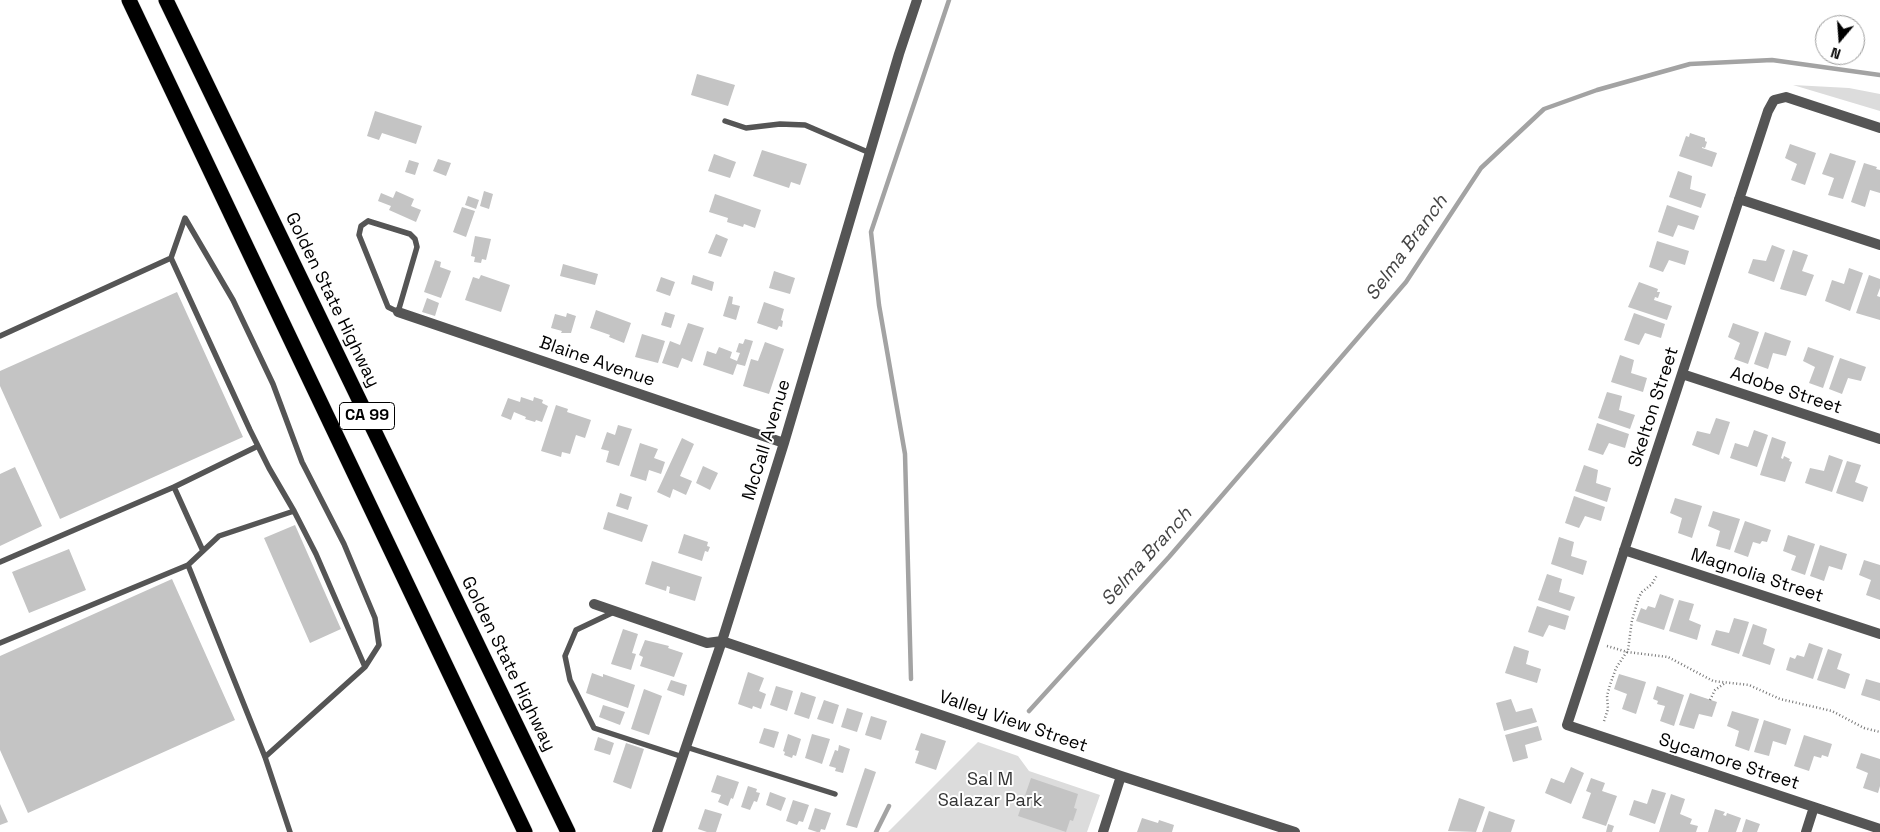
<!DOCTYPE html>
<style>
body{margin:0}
#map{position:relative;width:1880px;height:832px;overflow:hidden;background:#fff;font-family:"Space Grotesk",sans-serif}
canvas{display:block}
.north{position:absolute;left:1815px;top:15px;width:50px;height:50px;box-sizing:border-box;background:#fff;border:1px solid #999;border-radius:50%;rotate:198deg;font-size:14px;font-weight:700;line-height:20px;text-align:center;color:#000}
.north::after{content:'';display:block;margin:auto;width:18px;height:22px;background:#000;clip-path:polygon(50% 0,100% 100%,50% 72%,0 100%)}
</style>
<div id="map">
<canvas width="1880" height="832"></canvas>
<div class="north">N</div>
</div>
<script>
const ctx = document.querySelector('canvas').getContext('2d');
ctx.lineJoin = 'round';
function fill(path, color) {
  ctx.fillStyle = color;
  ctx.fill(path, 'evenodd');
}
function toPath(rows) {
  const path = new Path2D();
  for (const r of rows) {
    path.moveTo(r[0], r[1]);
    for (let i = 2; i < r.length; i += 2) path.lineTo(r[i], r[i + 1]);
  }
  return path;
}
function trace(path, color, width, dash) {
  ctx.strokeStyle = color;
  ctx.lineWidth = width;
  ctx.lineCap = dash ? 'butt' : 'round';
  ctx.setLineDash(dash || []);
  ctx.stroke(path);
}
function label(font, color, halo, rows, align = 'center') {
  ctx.font = font + ' "Space Grotesk",sans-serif';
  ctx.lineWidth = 4;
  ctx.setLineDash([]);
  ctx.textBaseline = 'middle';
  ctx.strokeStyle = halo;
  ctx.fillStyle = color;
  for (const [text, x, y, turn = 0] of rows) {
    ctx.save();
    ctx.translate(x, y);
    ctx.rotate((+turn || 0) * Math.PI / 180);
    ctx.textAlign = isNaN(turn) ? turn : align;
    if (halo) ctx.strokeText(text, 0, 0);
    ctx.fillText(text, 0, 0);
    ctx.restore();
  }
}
fill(toPath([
 [1793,85,1849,88,1880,94,1880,111],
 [978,742,1018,756,1029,771,1100,795,1087,832,888,832]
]), '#dcdcdc');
trace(toPath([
 [911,679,905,454,879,305,871,232,949,0],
 [1029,711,1169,557,1406,282,1481,168,1544,109,1597,90,1690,64,1772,60,1880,75],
 [876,832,889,806]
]), '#a3a3a3', 4.5);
fill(toPath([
 [697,74,735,85,728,106,691,95],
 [375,111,422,126,416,144,382,133,379,140,367,136],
 [1690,133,1705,138,1705,141,1707,142,1705,148,1702,147,1702,148,1717,153,1712,167,1679,156,1686,136,1689,137],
 [1790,144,1816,153,1805,185,1791,180,1797,164,1785,158],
 [762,150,807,164,800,185,791,182,789,188,753,176],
 [1830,153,1856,161,1843,199,1828,195,1834,178,1822,174],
 [714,154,736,162,730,178,708,171],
 [438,159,451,163,446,176,433,171],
 [409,160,419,163,415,175,405,172],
 [1864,163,1877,167,1876,169,1880,170,1880,193,1870,190,1865,207,1851,202],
 [1678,171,1692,176,1690,189,1706,194,1701,208,1669,197],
 [396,191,414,199,411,206,421,210,416,222,389,210,391,206,378,201,381,193,393,198],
 [484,191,493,194,489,209,480,206],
 [715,194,761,210,755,228,744,224,743,227,727,222,728,218,709,212],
 [468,196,479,200,476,209,465,205],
 [1667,205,1699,216,1694,230,1678,225,1673,237,1658,232],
 [462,207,475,211,466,237,453,232],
 [716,234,728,239,721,257,708,253],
 [475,236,491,239,486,260,482,259,481,263,474,262,475,257,471,256],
 [1657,241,1689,251,1685,265,1669,260,1663,272,1649,267],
 [1772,245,1785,250,1774,282,1748,273,1753,259,1766,261],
 [1793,250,1808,255,1802,271,1814,275,1806,296,1780,289],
 [435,260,441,262,440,267,451,271,441,298,424,292],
 [563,264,598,274,595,285,560,276],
 [1849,268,1863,273,1850,311,1825,301,1832,280,1844,284],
 [774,271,795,278,790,294,769,288],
 [481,275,510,285,501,312,465,300,473,277,479,279],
 [693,275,714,282,712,291,691,284],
 [1869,275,1880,279,1880,288,1877,296,1880,297,1880,320,1856,313],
 [661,277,675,282,670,296,656,291],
 [1639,282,1658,289,1657,292,1660,292,1658,298,1655,297,1654,300,1672,306,1667,320,1628,307],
 [177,292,243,437,60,519,0,386,0,371],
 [729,296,733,297,732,304,740,306,736,320,723,316],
 [427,298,439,303,435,316,422,312],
 [764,302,784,309,781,320,783,321,782,327,779,326,777,330,757,323],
 [596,310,631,323,624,343,609,337,610,335,590,328],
 [665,312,675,315,671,328,661,325],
 [567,313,576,316,571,333,561,333,562,331,551,328,555,314,566,317],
 [1634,313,1665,324,1661,338,1645,333,1639,345,1624,340],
 [688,323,704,328,692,362,682,358,678,368,662,363,670,341,680,345],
 [1733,323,1759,332,1748,364,1734,359,1740,343,1728,337],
 [1765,332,1791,341,1786,356,1773,353,1768,369,1754,364],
 [642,334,665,341,658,363,635,357],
 [745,339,753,341,745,366,737,364,733,375,703,365,707,351,716,354,719,347,732,352,730,358,737,361,740,353,736,352,739,343,743,344],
 [765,342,784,349,769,394,743,386,751,359,758,361],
 [1808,347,1834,356,1823,388,1809,383,1815,367,1803,361],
 [1620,355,1634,360,1631,373,1647,378,1643,392,1611,382],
 [1840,358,1866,367,1861,381,1848,378,1842,394,1829,389],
 [1607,392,1622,396,1619,410,1635,415,1630,429,1598,418],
 [521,397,533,401,534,397,543,400,542,403,548,406,542,422,536,420,535,422,525,419,526,417,514,412,511,420,501,416,508,398,520,402],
 [556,405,568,409,567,412,591,420,585,438,576,435,570,454,562,452,561,457,541,451],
 [1716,418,1730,422,1719,455,1692,445,1697,431,1710,434],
 [1597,423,1629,434,1625,448,1609,443,1603,455,1588,450],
 [618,425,632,429,619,466,606,462,609,451,601,449,607,432,615,435],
 [1754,430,1768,435,1757,467,1730,458,1735,443,1748,447],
 [1772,437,1786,442,1781,458,1783,459,1784,456,1790,459,1789,461,1792,462,1785,482,1760,475],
 [682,438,694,444,680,476,692,481,686,495,673,489,670,498,657,492],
 [640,443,658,449,654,458,665,462,661,474,649,470,646,481,630,476],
 [1829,455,1843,460,1832,492,1805,483,1810,468,1824,471],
 [1847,461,1861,465,1855,482,1868,487,1863,502,1836,493],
 [1584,465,1598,470,1596,483,1611,488,1607,502,1575,491],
 [703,466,718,473,710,490,696,483],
 [15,467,42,526,0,546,0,474],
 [620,493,632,497,628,510,616,506],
 [1574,496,1605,507,1601,521,1585,516,1579,528,1565,523],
 [1675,498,1702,506,1692,538,1678,533,1682,518,1670,513],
 [1713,511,1740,519,1730,550,1716,546,1720,531,1708,526],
 [608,512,648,525,642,542,603,529],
 [1745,521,1771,530,1767,542,1762,541,1760,544,1753,542,1748,557,1734,552],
 [295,525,341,629,310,643,264,538],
 [684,534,708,542,707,546,710,547,708,552,705,551,702,561,678,553],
 [1788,535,1815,544,1805,575,1791,570,1796,556,1783,551],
 [1559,537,1574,542,1571,556,1587,561,1583,575,1551,564],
 [1820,545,1847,554,1842,570,1829,566,1824,581,1810,576],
 [69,549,86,590,29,613,12,572],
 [1864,560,1880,565,1880,600,1866,595,1871,580,1859,575],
 [652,561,702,577,695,601,669,593,670,587,667,586,666,591,645,584],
 [1547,574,1562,579,1559,592,1575,597,1570,611,1538,600],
 [172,579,235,720,28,813,0,750,0,656],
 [1660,594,1674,599,1664,630,1636,621,1641,608,1646,610,1648,606,1655,608],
 [1679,600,1694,604,1689,620,1701,625,1697,640,1669,631],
 [1537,606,1569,616,1565,630,1549,625,1543,637,1528,632],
 [1734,618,1749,622,1739,654,1711,645,1716,630,1729,633],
 [1753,624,1767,629,1763,644,1775,649,1770,665,1742,656],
 [623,629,638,634,632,653,636,654,631,670,611,664],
 [645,640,669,646,668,648,683,653,674,677,640,666,643,657,639,655],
 [1809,643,1823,648,1813,679,1786,670,1790,657,1795,659,1797,655,1804,657],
 [1514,646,1529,651,1526,664,1541,669,1537,683,1505,673],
 [1828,649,1842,654,1837,669,1850,674,1845,689,1817,680],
 [748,672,764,678,759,691,766,694,761,709,753,706,752,709,738,704],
 [592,673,603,677,603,674,635,685,628,708,586,693],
 [1619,674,1646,682,1636,714,1622,709,1627,694,1614,689],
 [1866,679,1880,683,1880,701,1861,695],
 [671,680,687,685,684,696,667,690],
 [776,686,793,691,787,711,770,705],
 [1657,686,1684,695,1674,726,1660,721,1665,706,1657,704,1658,701,1653,699],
 [644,689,662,696,649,735,631,729],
 [801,692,816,697,809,719,794,714],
 [1690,693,1717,702,1712,717,1699,714,1694,729,1679,725],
 [1511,699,1516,712,1532,708,1537,722,1504,731,1496,703],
 [824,700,839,705,833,724,817,719],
 [603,705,625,712,620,725,599,717],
 [847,708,863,713,857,732,841,727],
 [1732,711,1759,719,1749,751,1735,746,1739,731,1727,726],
 [871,716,887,721,881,740,865,735],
 [1764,720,1791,729,1786,745,1773,741,1769,756,1754,752],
 [1538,726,1542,740,1525,745,1528,758,1513,762,1505,735],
 [764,728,779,732,774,748,759,743],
 [921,733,946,741,936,770,915,763,919,751,915,750],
 [788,734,801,739,796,756,793,755,792,758,784,755,785,752,783,751],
 [812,734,830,739,822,764,805,758],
 [1804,735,1832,744,1828,757,1822,755,1821,758,1814,756,1809,771,1794,766],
 [598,737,614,743,610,755,594,750],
 [626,743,644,749,631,789,613,782],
 [839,745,850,749,843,773,835,771,836,768,829,766,835,750,838,751],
 [1861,753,1880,759,1880,786,1878,793,1863,788,1868,773,1856,768],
 [1571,767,1584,773,1571,804,1545,793,1551,778,1564,783],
 [865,768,876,772,857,828,846,825],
 [717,775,739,782,733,799,731,798,728,806,718,802,721,795,711,792],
 [1031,778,1078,794,1074,808,1077,809,1073,821,1070,820,1066,832,1018,816],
 [1591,778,1605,783,1602,791,1617,796,1606,826,1582,818,1591,793,1586,791],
 [748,786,757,789,756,792,760,793,757,802,754,801,750,810,741,807],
 [1652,789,1666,793,1655,824,1629,815,1634,800,1647,804],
 [770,792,786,798,781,811,766,805],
 [1671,794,1685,799,1680,814,1692,819,1690,824,1698,826,1696,832,1659,832],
 [1459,798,1485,807,1476,832,1448,831],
 [793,800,809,805,803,822,799,821,797,825,786,821],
 [0,804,8,822,0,825],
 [815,808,831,813,825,830,821,829,820,832,817,832,808,829],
 [705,809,722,814,716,832,707,832,698,829],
 [1715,809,1725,812,1723,815,1726,816,1727,813,1741,818,1736,832,1708,832],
 [1489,811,1515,820,1511,832,1482,832],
 [1142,818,1158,823,1159,820,1174,825,1172,832,1137,832],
 [1746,819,1760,824,1757,832,1742,832],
 [1608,824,1614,826,1612,832,1606,832]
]), '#c4c4c4');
const highway = toPath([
 [129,0,525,832],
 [166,0,568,832]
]);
trace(highway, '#dbdbdb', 16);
trace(toPath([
 [1607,646,1627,652,1668,657,1713,681,1749,685,1780,699,1832,711,1864,728,1880,732],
 [1710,700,1715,690,1725,683],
 [1604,721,1608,709,1607,696,1610,685,1616,668,1628,650,1632,620,1639,597,1642,592,1652,584,1657,575]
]), '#777', 2.5, [1, 2.5]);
trace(toPath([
 [725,121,746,128,780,124,805,125,870,153],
 [368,221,410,234,415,239,417,247,398,312,388,307,359,235,361,226,368,221],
 [0,336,171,258],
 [174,487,258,446],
 [294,511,269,468,250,430,171,258,185,218,233,300,273,384,302,462,344,544,375,618,379,645,365,667],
 [0,562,174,487,203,551],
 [616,611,576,630,565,656,570,680,594,728,683,757],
 [0,643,188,565],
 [686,747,835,794],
 [265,757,365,667,316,554,294,511,219,536,188,565,265,757,290,832]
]), '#555', 5.5);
trace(toPath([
 [1880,128,1786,97,1774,100,1768,111,1567,725,1880,829],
 [1739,199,1880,245],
 [398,312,784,443],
 [1682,374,1880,439],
 [1624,550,1880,634],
 [594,604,707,643,722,641,1121,776,1295,832],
 [657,832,722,641,784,443,899,54,917,0],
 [1103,832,1121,776],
 [1806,832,1814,807]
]), '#555', 10);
trace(highway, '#000', 15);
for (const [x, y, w] of [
 [367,416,55]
]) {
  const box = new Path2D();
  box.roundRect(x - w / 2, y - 13.5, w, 27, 4);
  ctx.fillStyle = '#fff';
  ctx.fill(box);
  trace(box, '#000', 1);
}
label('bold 16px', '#000', null, [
 ["CA 99",367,416]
]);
label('18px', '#000', '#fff', [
 ["Golden State Highway",332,300,64],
 ["Blaine Avenue",597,362,19],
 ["Adobe Street",1786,391,18],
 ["Skelton Street",1654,407,-72],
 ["McCall Avenue",767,440,-73],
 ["Magnolia Street",1757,576,18],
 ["Golden State Highway",508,664,64],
 ["Valley View Street",1013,722,19],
 ["Sycamore Street",1729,762,18]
]);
label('18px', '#333', '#fff', [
 ["Sal M",990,780],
 ["Salazar Park",990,801]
]);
label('italic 19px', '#444', '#fff', [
 ["Selma Branch",1407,248,-54],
 ["Selma Branch",1147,557,-48]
]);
</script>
